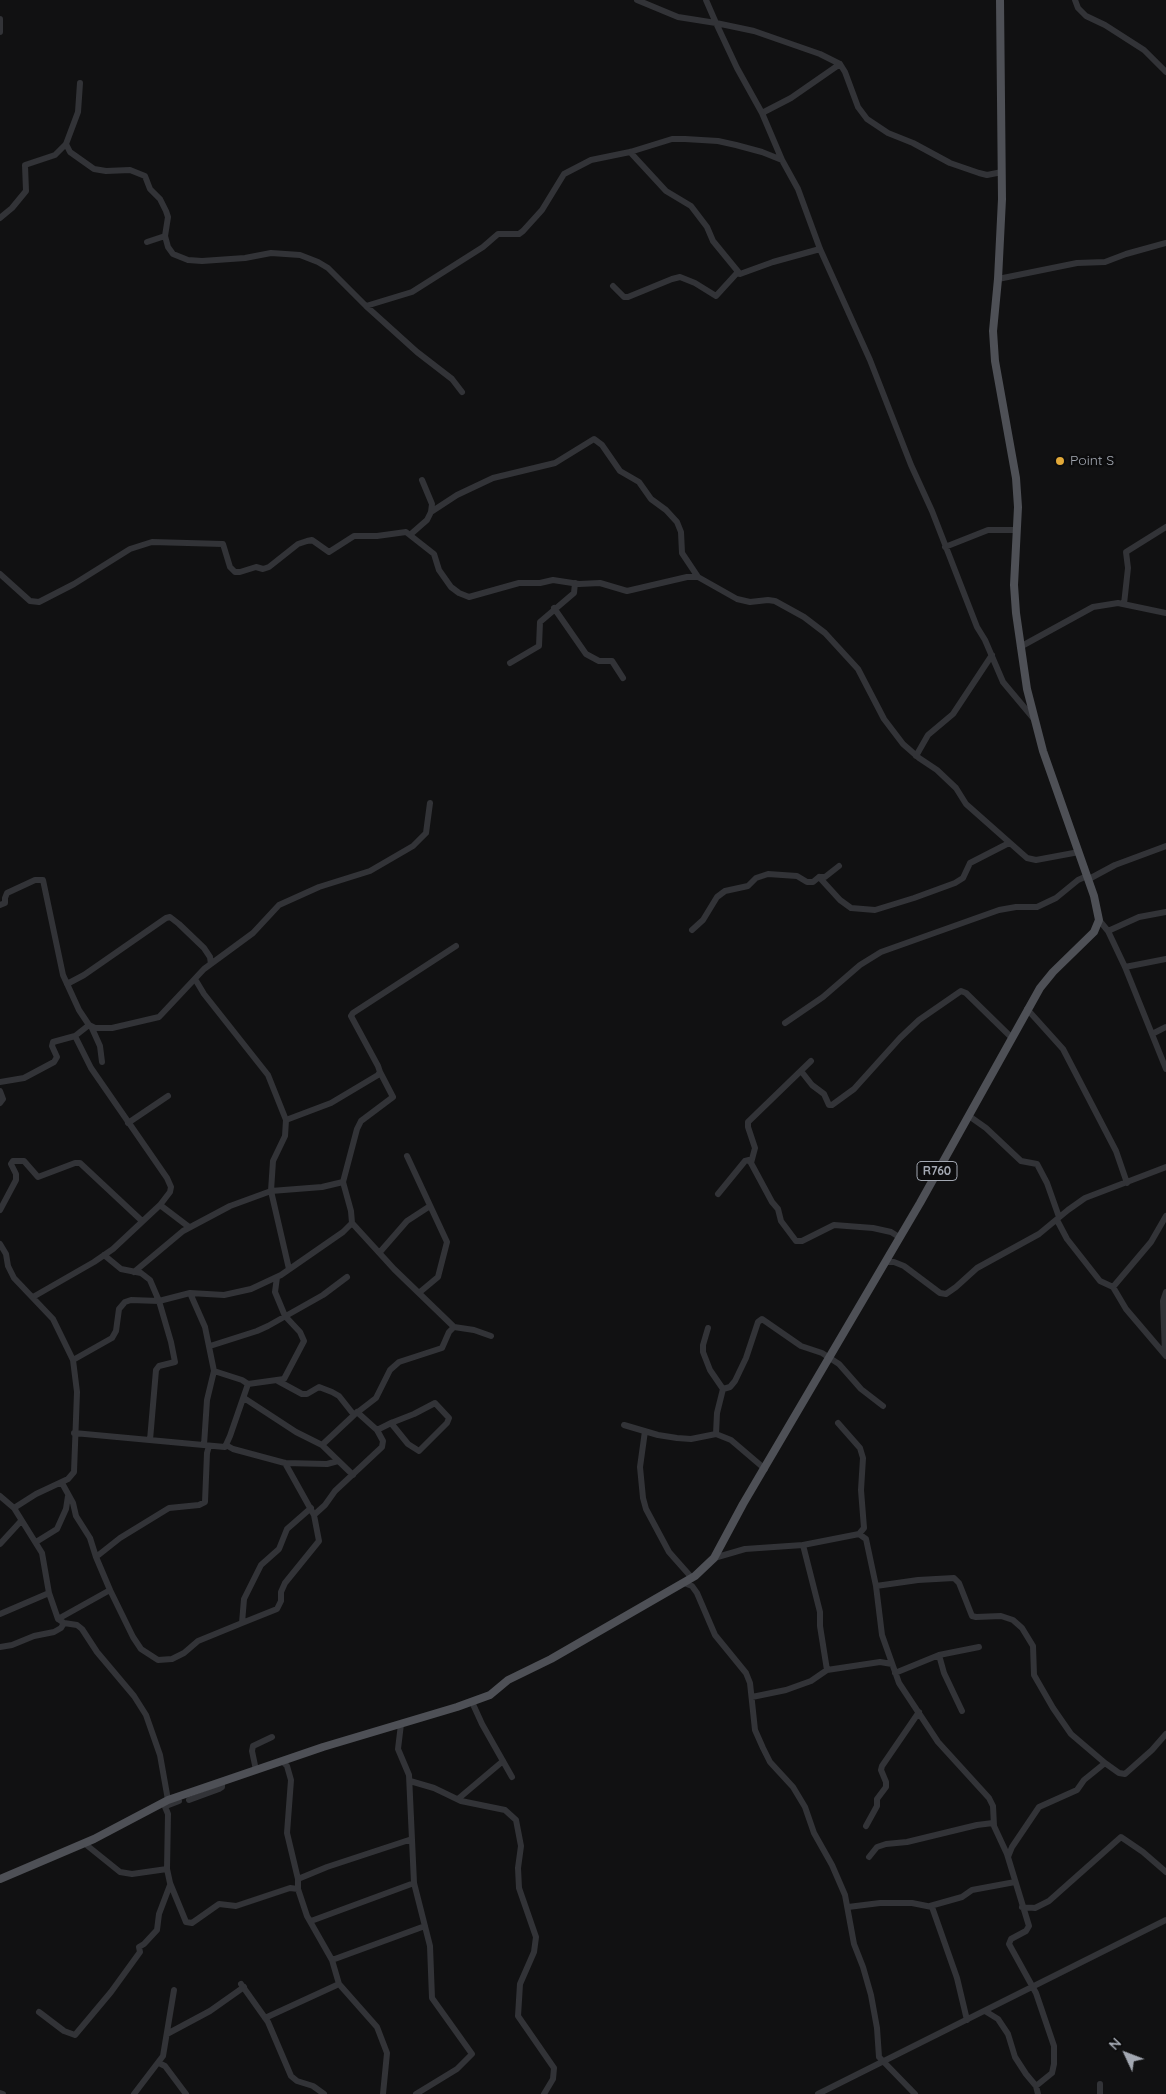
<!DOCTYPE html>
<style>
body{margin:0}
#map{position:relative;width:1166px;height:2094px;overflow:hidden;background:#111112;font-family:Quicksand,sans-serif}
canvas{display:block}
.north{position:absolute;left:1101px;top:2029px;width:50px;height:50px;-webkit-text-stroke:4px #0c0c0d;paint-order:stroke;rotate:313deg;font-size:14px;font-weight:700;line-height:20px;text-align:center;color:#a3a8b2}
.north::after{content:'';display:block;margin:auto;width:18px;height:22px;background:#a3a8b2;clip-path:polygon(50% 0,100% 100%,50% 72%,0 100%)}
</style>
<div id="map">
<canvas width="1166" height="2094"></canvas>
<div class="north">N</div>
</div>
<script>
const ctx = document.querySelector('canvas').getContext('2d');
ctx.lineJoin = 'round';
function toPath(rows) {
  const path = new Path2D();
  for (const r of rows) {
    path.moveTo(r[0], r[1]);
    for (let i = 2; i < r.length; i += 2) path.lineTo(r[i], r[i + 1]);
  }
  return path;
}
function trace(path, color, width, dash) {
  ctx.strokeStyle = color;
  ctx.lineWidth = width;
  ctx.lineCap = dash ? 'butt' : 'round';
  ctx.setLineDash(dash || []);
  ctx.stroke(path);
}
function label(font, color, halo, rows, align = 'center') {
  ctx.font = font + ' Quicksand,sans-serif';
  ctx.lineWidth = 5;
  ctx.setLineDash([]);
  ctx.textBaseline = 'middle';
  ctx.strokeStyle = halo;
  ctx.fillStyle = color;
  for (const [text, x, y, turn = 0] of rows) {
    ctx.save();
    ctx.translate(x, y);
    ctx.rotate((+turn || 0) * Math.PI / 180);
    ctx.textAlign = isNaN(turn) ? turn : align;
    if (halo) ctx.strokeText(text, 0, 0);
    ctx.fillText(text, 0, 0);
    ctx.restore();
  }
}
trace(toPath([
 [637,0,678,17,716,23,737,68,762,113,782,160],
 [706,0,716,23,754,31,820,54,840,64,845,72,858,107,867,119,888,133,913,143,950,163,979,173,987,175,1002,172],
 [1075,0,1078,8,1086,16,1105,25,1144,50,1166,72],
 [0,19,0,32],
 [762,113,791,98,840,64],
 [66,144,70,152,94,169,106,171,130,170,145,176,150,189,160,199,166,211,168,217,165,236,168,247,173,254,188,260,202,261,245,258,271,253,300,255,318,262,328,268,366,306,417,352,452,379,462,392],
 [630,152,666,191,691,206,707,227,713,241,740,274,773,262,820,249],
 [0,218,12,208,26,191,25,165,55,155,66,144,78,112,80,83],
 [147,242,165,236],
 [998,279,1077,263,1105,262,1126,254,1166,243],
 [613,286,624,297,628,297,672,279,680,277,695,283,716,296,737,273],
 [366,306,412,292,483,247,498,234,519,234,523,231,542,210,564,174,591,160,630,152,672,139,685,139,718,141,736,145,762,152,782,160,798,189,820,249,870,360,911,465,932,511,977,627,985,640,1003,682,1034,719],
 [431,512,457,495,493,478,555,463,594,439,602,445,620,471,639,482,651,499,666,510,677,522,681,532,682,553,698,577],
 [411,534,427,520,431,512,432,504,422,480],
 [945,547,988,530,1017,530],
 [0,574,30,601,39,602,74,584,130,549,152,542,223,544,230,567,235,572,240,572,256,567,263,569,269,567,298,544,307,541,312,540,329,552,354,536,377,536,406,532,434,554,439,570,451,587,459,593,469,597,519,583,540,583,553,580,579,584,600,583,627,591,687,577,698,577,737,599,750,602,768,600,775,601,804,617,825,633,858,669,884,719,903,744,919,758,937,770,956,788,966,804,1027,858,1036,860,1079,852],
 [1124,604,1128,568,1126,552,1166,527],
 [554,608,586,654,599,661,612,661,623,678],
 [1020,647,1093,607,1118,603,1166,613],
 [510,663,539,646,540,622,574,593,575,583],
 [916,756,928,735,953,714,992,655],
 [819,877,840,900,851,908,875,910,914,898,955,883,963,878,970,863,1009,843],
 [1089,879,1115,865,1166,846],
 [0,905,5,903,5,898,7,893,35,880,43,880,63,975,79,1010,89,1025],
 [1099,920,1108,931,1125,967,1166,1069],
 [692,930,703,920,717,897,725,891,748,886,756,878,768,874,797,876,807,882,813,882,819,877,825,877,839,866],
 [1108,931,1139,917,1166,912],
 [1125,967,1166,959],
 [195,979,204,994,268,1075,286,1120,285,1136,273,1161,271,1191,289,1269],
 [67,984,84,975,166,918,170,917,179,924,204,948,210,957,211,964],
 [1027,1009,1063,1049,1116,1151,1127,1183],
 [785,1023,823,997,860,965,881,952,999,910,1016,907,1037,907,1056,898,1078,880,1087,876],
 [91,1026,100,1046,102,1062],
 [1152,1034,1166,1027],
 [811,1061,748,1122,748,1127,755,1148,751,1163,772,1202,778,1209,781,1221,796,1241,802,1241,834,1225,873,1228,891,1232,899,1237],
 [801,1071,812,1085,824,1094,829,1105,832,1105,854,1089,900,1038,919,1020,961,991,966,993,1011,1037],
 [380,1072,393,1097,361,1121,357,1129,343,1182,351,1211,352,1223,394,1269,454,1327],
 [0,1082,24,1078,54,1062,57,1057,52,1046,53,1042,75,1036,89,1025,95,1028,112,1028,159,1017,204,969,253,933,279,905,319,887,370,871,413,846,426,833,430,803],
 [0,1091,3,1099,0,1103],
 [969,1116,986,1128,1021,1161,1037,1164,1047,1183,1059,1217],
 [286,1120,331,1103,378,1075,380,1072,378,1066,351,1016,353,1013,456,946],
 [128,1123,168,1096],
 [407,1156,447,1242,438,1277,420,1292],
 [718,1194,745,1161,749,1160,751,1163],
 [160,1205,189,1227],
 [0,1210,16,1180,16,1174,11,1164,13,1161,24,1161,38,1177,75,1163,80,1163,142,1221],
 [1057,1220,1067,1239,1100,1281,1113,1287,1126,1309,1166,1356],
 [0,1244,6,1254,8,1266,14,1278,53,1319,73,1360],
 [380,1252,407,1221,430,1206],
 [104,1255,121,1269,141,1273,150,1280,159,1301,171,1342,175,1362,159,1366,156,1370,150,1440],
 [885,1262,894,1262,904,1266,940,1293,946,1294,956,1287,977,1268,1039,1234,1068,1210,1085,1198,1166,1167],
 [134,1272,183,1231,230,1206,271,1191,322,1187,343,1182],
 [1113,1287,1151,1242,1166,1216],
 [190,1293,205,1327,214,1371,207,1400,204,1445],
 [33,1297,94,1262,113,1249,160,1205,170,1192,171,1187,167,1178,91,1068,75,1036],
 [708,1328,703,1345,703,1352,710,1370,723,1389,717,1413,716,1434,731,1440,765,1469],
 [210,1346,257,1331,268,1326,323,1295,347,1277],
 [1165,1354,1163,1301,1166,1292],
 [214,1371,242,1380,248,1384],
 [278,1381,302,1394,307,1394,319,1387,332,1392,339,1396,354,1415],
 [723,1389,730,1387,735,1381,746,1358,758,1322,762,1319,801,1346,822,1353,839,1364,861,1389,883,1406],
 [244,1398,296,1432,322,1445,353,1475],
 [838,1423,860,1448,863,1458,861,1490,864,1528,859,1534],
 [624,1425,658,1435,677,1438,691,1439,716,1434],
 [377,1430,391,1423,414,1414,435,1403,449,1418,447,1423,419,1451,408,1444,391,1423],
 [645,1431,640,1467,643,1498,646,1509,669,1552,692,1578],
 [74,1433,225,1447,230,1436,248,1384,284,1379,304,1341,300,1332,285,1316,275,1292,277,1277],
 [226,1445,233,1449,285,1463,327,1464,338,1461],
 [322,1445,354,1415,376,1398,390,1370,399,1362,442,1348,449,1332,454,1327,474,1330,491,1336],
 [62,1483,73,1503,76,1516,90,1538,96,1557],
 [0,1496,14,1508,42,1553,49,1593,58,1619,64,1623,77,1625,82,1629,97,1652,134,1696,146,1715,160,1755,168,1800],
 [14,1508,36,1494,68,1479,74,1472,77,1392,73,1360,112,1338,116,1331,119,1309,125,1302,131,1300,159,1301,190,1293,224,1295,251,1289,281,1275,343,1232,352,1223],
 [314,1515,325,1505,335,1491,382,1447,383,1441,377,1430,357,1412],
 [36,1542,57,1529,66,1509,68,1496],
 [0,1544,21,1521],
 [803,1545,820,1612,820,1626,827,1670],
 [714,1558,745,1549,803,1545,859,1534,866,1539,876,1586,882,1635,899,1683,938,1742,989,1798,993,1806,994,1826,1007,1854,1029,1926,1026,1931,1011,1939,1009,1944,1036,1993,1054,2046,1054,2064,1052,2073,1036,2086],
 [684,1583,692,1586,697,1593,715,1635,746,1673,750,1683,755,1730,763,1748,770,1762,793,1787,805,1807,814,1833,832,1865,845,1895,854,1944,863,1967,871,1995,877,2028,879,2057,915,2094],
 [876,1586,918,1580,954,1578,959,1583,972,1616,976,1617,1001,1616,1013,1620,1022,1628,1033,1646,1034,1675,1053,1708,1071,1734,1105,1763],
 [110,1590,133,1637,141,1649,158,1660,172,1659,184,1653,198,1641,242,1623,244,1599,261,1565,279,1549,287,1529,311,1508],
 [0,1614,49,1593],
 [58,1619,110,1590,96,1557,120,1538,169,1508,199,1505,205,1502,207,1453,209,1446],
 [242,1623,277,1609,281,1601,281,1592,285,1583,319,1541,314,1515,285,1463],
 [0,1647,12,1645,34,1636,54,1632,61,1628,64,1623],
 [939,1655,944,1673,962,1711],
 [895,1673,939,1655,979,1647],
 [752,1697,786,1690,811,1681,827,1670,880,1662,892,1664],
 [472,1702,482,1724,512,1777],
 [401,1724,398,1749,409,1775,414,1883,430,1946,432,1998,472,2054,457,2069,416,2094],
 [279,1762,283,1762,287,1766,291,1780,287,1833,298,1879,298,1889],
 [256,1770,252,1751,253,1746,272,1737],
 [410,1781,434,1788,461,1801,505,1810,516,1820,521,1846,518,1868,519,1888,536,1937,534,1952,520,1984,518,2016,554,2068,553,2079,544,2094],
 [458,1799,503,1761],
 [189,1800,219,1789,222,1787,222,1782],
 [163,1802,168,1814,167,1869,170,1883,186,1922,192,1923,219,1904,236,1906,290,1888,298,1889,307,1916,332,1960,339,1984,377,2027,387,2053,383,2094],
 [166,1806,179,1801],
 [866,1826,877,1806,877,1799,886,1787,886,1782,881,1770,882,1766,919,1712],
 [84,1843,120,1872,132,1874,167,1869],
 [869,1857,877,1847,886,1844,907,1842,977,1825,993,1823],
 [1008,1857,1012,1847,1039,1807,1077,1790,1084,1780,1105,1763,1119,1773,1125,1774,1152,1750,1166,1734],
 [298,1879,327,1867,412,1839],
 [930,1906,962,1897,972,1890,1015,1882],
 [848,1907,880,1903,912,1903,932,1907,957,1978,967,2020],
 [1022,1907,1035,1908,1049,1901,1121,1837,1143,1852,1166,1872],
 [311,1921,414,1883],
 [332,1960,425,1926],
 [241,1984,268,2022,291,2076,297,2081,313,2086,324,2094],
 [985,2011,998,2019,1008,2034,1015,2057,1026,2074,1036,2086,1038,2094],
 [39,2012,64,2031,75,2035,111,1992,140,1952,139,1947,144,1944,157,1930,159,1914,170,1885],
 [265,2018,339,1984],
 [167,2034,210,2011,244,1987],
 [159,2063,165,2066,186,2094],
 [0,2093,3,2094],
 [134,2094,163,2056,174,1990],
 [818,2094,1166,1920],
 [1100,2094,1100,2084]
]), '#323337', 6);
trace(toPath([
 [0,1879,94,1839,168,1800,323,1747,457,1707,490,1695,508,1680,551,1659,695,1576,714,1558,743,1504,920,1203,1040,988,1053,972,1094,932,1099,920,1094,896,1043,751,1027,689,1016,613,1014,585,1018,507,1016,478,995,361,993,331,998,279,1002,199,1000,0]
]), '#4e5056', 8);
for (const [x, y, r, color] of [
 [1060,461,5,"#e2a939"]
]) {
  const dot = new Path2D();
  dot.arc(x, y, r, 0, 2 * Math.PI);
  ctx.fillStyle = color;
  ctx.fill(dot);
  trace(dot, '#0c0c0d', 2);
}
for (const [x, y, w] of [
 [937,1171,40]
]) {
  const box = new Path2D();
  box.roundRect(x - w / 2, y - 9.5, w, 19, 4);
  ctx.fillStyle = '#0c0c0d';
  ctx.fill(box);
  trace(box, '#a3a8b2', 1);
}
label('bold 12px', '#a3a8b2', null, [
 ["R760",937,1171]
]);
label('14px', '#a3a8b2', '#0c0c0d', [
 ["Point S",1070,461]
], 'left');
</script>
